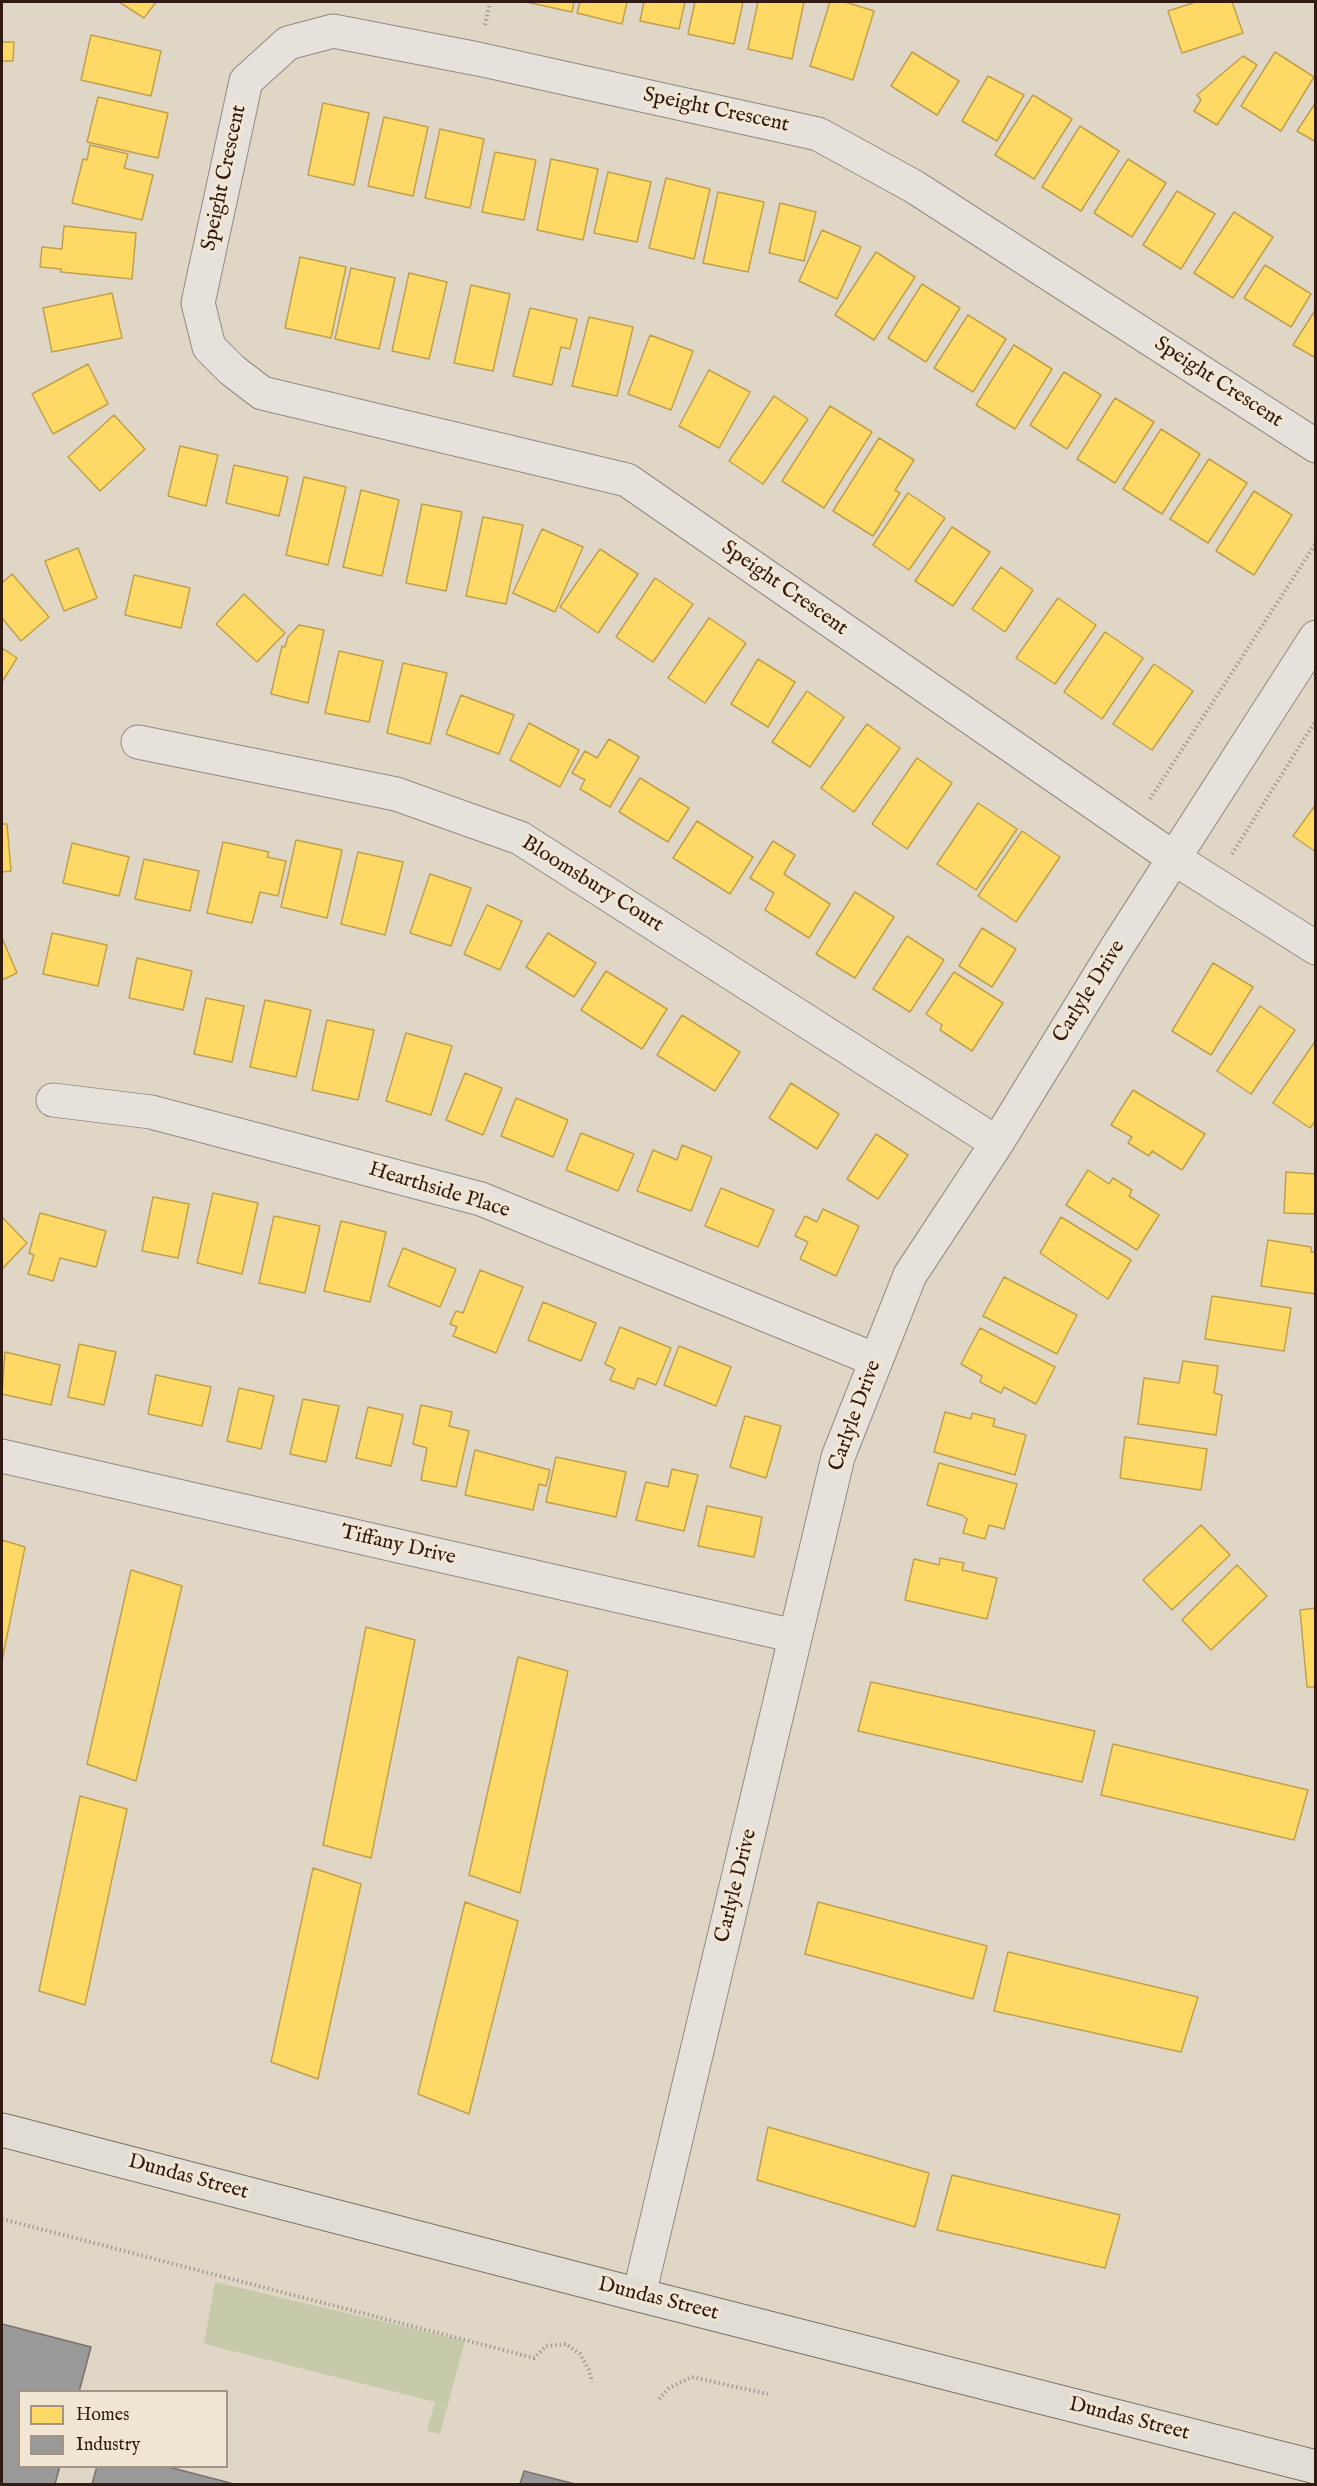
<!DOCTYPE html>
<style>
body{margin:0}
#map{position:relative;width:1317px;height:2486px;overflow:hidden;background:#e0d6c6;font-family:"IM FELL English",serif}
canvas{display:block}
.frame{position:absolute;inset:0;border:3px solid #301a11;pointer-events:none}
.legend{position:absolute;left:18px;top:2390px;width:210px;height:78px;box-sizing:border-box;background:#f1e6d3;border:2px solid #a49485;margin:0;padding:8px 10px;list-style:none;font-size:18px;color:#301a11}
.legend li{display:flex;align-items:center;gap:12px;height:30px}
.legend b{width:30px;border:2px solid #a49485}
</style>
<div id="map">
<canvas width="1317" height="2486"></canvas>
<div class="frame"></div>
<ul class="legend">
<li><b style="height:16px;background:#ffd966"></b>Homes</li>
<li><b style="height:16px;background:#999"></b>Industry</li>
</ul>
</div>
<script>
const ctx = document.querySelector('canvas').getContext('2d');
ctx.lineJoin = 'round';
function fill(path, color) {
  ctx.fillStyle = color;
  ctx.fill(path, 'evenodd');
}
function toPath(rows) {
  const path = new Path2D();
  for (const r of rows) {
    path.moveTo(r[0], r[1]);
    for (let i = 2; i < r.length; i += 2) path.lineTo(r[i], r[i + 1]);
  }
  return path;
}
function trace(path, color, width, dash) {
  ctx.strokeStyle = color;
  ctx.lineWidth = width;
  ctx.lineCap = dash ? 'butt' : 'round';
  ctx.setLineDash(dash || []);
  ctx.stroke(path);
}
function label(font, color, halo, rows, align = 'center') {
  ctx.font = font + ' "IM FELL English",serif';
  ctx.lineWidth = 6;
  ctx.setLineDash([]);
  ctx.textBaseline = 'middle';
  ctx.strokeStyle = halo;
  ctx.fillStyle = color;
  for (const [text, x, y, turn = 0] of rows) {
    ctx.save();
    ctx.translate(x, y);
    ctx.rotate((+turn || 0) * Math.PI / 180);
    ctx.textAlign = isNaN(turn) ? turn : align;
    if (halo) ctx.strokeText(text, 0, 0);
    ctx.fillText(text, 0, 0);
    ctx.restore();
  }
}
fill(toPath([
 [215,2282,465,2341,440,2434,427,2431,435,2402,204,2344]
]), '#c6caab');
const homes = toPath([
 [119,2,156,2,144,18,119,2],
 [526,2,574,2,572,12,526,2],
 [580,2,627,2,622,24,577,13,580,2],
 [644,2,685,2,679,29,640,21,644,2],
 [695,2,743,2,734,44,688,34,695,2],
 [758,2,804,2,792,59,748,49,758,2],
 [830,2,845,2,874,11,853,80,810,66,830,2],
 [1196,2,1232,2,1243,33,1182,53,1168,11,1196,2],
 [91,35,161,51,151,96,81,80,91,35],
 [2,42,14,42,13,61,2,61,2,42],
 [912,52,959,81,937,115,891,86,912,52],
 [1275,52,1314,77,1281,131,1241,106,1275,52],
 [1243,56,1257,65,1217,125,1194,111,1201,100,1197,95,1243,56],
 [988,76,1024,95,997,141,962,121,988,76],
 [1033,95,1072,119,1034,179,995,155,1033,95],
 [98,97,168,113,158,158,87,142,98,97],
 [1316,102,1316,142,1297,131,1316,102],
 [323,103,369,113,354,185,308,175,323,103],
 [384,117,428,127,413,196,368,186,384,117],
 [1080,126,1119,151,1081,211,1042,187,1080,126],
 [440,129,484,139,470,208,425,198,440,129],
 [90,145,128,154,124,168,153,175,142,220,72,203,83,159,87,160,90,145],
 [495,152,536,160,524,220,482,212,495,152],
 [551,159,598,169,583,240,537,230,551,159],
 [1128,159,1166,183,1132,237,1094,213,1128,159],
 [608,172,651,182,637,242,594,233,608,172],
 [666,178,710,189,694,259,649,248,666,178],
 [1177,191,1215,214,1181,269,1143,245,1177,191],
 [718,192,764,202,748,272,703,263,718,192],
 [780,203,816,212,804,261,769,253,780,203],
 [1234,212,1273,237,1233,298,1194,273,1234,212],
 [64,226,136,233,132,279,61,272,61,269,40,267,42,247,62,249,64,226],
 [822,230,861,247,837,299,799,281,822,230],
 [876,252,915,277,874,340,835,315,876,252],
 [300,257,346,267,331,338,285,328,300,257],
 [1265,265,1311,294,1291,327,1244,298,1265,265],
 [351,268,395,278,379,349,335,339,351,268],
 [409,273,447,282,429,359,392,351,409,273],
 [922,284,960,308,926,362,888,338,922,284],
 [471,285,510,294,493,371,454,363,471,285],
 [112,293,122,338,52,352,43,308,112,293],
 [530,308,577,319,570,349,561,347,552,385,513,376,530,308],
 [1316,309,1316,358,1293,345,1316,309],
 [968,315,1006,339,973,392,934,368,968,315],
 [589,317,633,327,617,396,572,386,589,317],
 [650,335,693,351,671,410,628,394,650,335],
 [1014,345,1052,369,1015,429,976,405,1014,345],
 [88,364,108,404,53,434,32,394,88,364],
 [709,370,750,392,719,448,679,426,709,370],
 [1064,372,1101,395,1067,449,1030,425,1064,372],
 [774,396,808,419,763,484,729,461,774,396],
 [1115,398,1154,422,1115,483,1077,459,1115,398],
 [830,406,872,432,824,508,782,481,830,406],
 [114,415,145,449,100,491,68,457,114,415],
 [1161,429,1200,454,1162,514,1123,489,1161,429],
 [879,438,914,460,895,490,900,493,873,536,833,511,879,438],
 [180,446,218,455,206,506,168,496,180,446],
 [1209,459,1247,483,1208,543,1170,519,1209,459],
 [234,465,288,477,279,516,226,503,234,465],
 [304,477,346,487,328,565,286,555,304,477],
 [361,490,399,500,382,576,343,567,361,490],
 [1254,491,1292,515,1254,575,1216,551,1254,491],
 [908,493,945,518,909,570,873,545,908,493],
 [422,504,462,512,446,591,406,583,422,504],
 [483,517,523,525,506,604,466,596,483,517],
 [952,527,990,552,953,606,915,581,952,527],
 [542,529,583,547,555,612,513,593,542,529],
 [78,548,97,598,64,611,45,561,78,548],
 [600,549,638,574,598,633,560,607,600,549],
 [1001,567,1033,590,1005,632,972,609,1001,567],
 [12,574,49,617,21,641,2,618,2,583,12,574],
 [134,575,190,588,181,628,125,615,134,575],
 [655,578,693,604,653,662,616,637,655,578],
 [244,594,285,633,257,662,216,624,244,594],
 [1058,598,1096,625,1055,684,1016,658,1058,598],
 [709,618,746,643,705,703,668,678,709,618],
 [299,625,324,630,308,703,271,694,282,646,285,647,288,637,299,625],
 [1105,632,1143,658,1102,719,1064,692,1105,632],
 [2,648,17,658,2,682,2,648],
 [339,651,383,661,369,722,325,713,339,651],
 [758,659,795,682,768,727,731,704,758,659],
 [403,663,447,673,430,744,387,733,403,663],
 [1154,664,1193,691,1152,750,1113,724,1154,664],
 [807,691,844,717,810,767,772,742,807,691],
 [461,695,514,715,499,754,446,734,461,695],
 [529,723,579,750,560,787,510,760,529,723],
 [867,724,900,748,854,812,821,788,867,724],
 [609,739,639,757,610,807,580,789,585,780,572,773,585,751,597,758,609,739],
 [917,758,952,783,907,849,872,824,917,758],
 [640,778,689,808,668,842,619,812,640,778],
 [978,803,1017,829,976,890,937,864,978,803],
 [1316,804,1316,852,1293,836,1316,804],
 [697,821,753,857,730,894,673,858,697,821],
 [2,824,7,824,11,871,2,872,2,824],
 [1022,831,1060,857,1016,922,978,896,1022,831],
 [296,840,342,850,327,918,281,907,296,840],
 [773,841,795,855,784,874,830,904,809,938,765,910,774,893,750,878,773,841],
 [223,842,269,852,267,857,286,861,278,896,260,892,252,923,207,913,223,842],
 [72,843,129,857,119,896,63,883,72,843],
 [358,852,403,862,385,935,341,924,358,852],
 [144,859,199,871,190,911,135,899,144,859],
 [430,874,471,888,451,946,410,933,430,874],
 [855,892,894,917,855,978,816,954,855,892],
 [487,905,522,921,500,970,464,954,487,905],
 [982,928,1016,949,992,987,959,966,982,928],
 [52,933,107,945,98,986,43,974,52,933],
 [548,933,596,963,574,997,526,967,548,933],
 [907,936,944,960,910,1012,873,989,907,936],
 [2,938,17,973,2,980,2,938],
 [137,958,192,971,183,1010,129,998,137,958],
 [1213,963,1253,987,1211,1055,1172,1031,1213,963],
 [606,971,667,1009,642,1049,581,1010,606,971],
 [954,972,1003,1003,972,1051,940,1030,942,1025,926,1014,954,972],
 [206,998,244,1006,232,1062,194,1054,206,998],
 [265,1000,311,1010,296,1077,250,1067,265,1000],
 [1260,1006,1295,1030,1251,1094,1217,1071,1260,1006],
 [682,1015,740,1052,715,1091,657,1055,682,1015],
 [327,1020,374,1030,358,1100,312,1090,327,1020],
 [406,1033,452,1046,431,1115,386,1101,406,1033],
 [1316,1040,1316,1120,1310,1128,1273,1103,1316,1040],
 [465,1073,502,1088,483,1135,446,1120,465,1073],
 [791,1083,839,1114,817,1149,769,1118,791,1083],
 [1133,1090,1205,1134,1182,1170,1152,1151,1149,1156,1128,1143,1132,1137,1111,1125,1133,1090],
 [516,1098,568,1120,553,1157,501,1136,516,1098],
 [581,1133,634,1154,618,1191,566,1170,581,1133],
 [876,1134,908,1155,878,1199,847,1179,876,1134],
 [682,1145,712,1157,691,1211,637,1191,653,1150,677,1160,682,1145],
 [1088,1170,1109,1184,1113,1178,1132,1190,1129,1196,1159,1215,1137,1250,1066,1205,1088,1170],
 [1286,1172,1316,1174,1316,1214,1284,1213,1286,1172],
 [721,1188,774,1210,758,1247,705,1226,721,1188],
 [213,1193,258,1203,242,1274,197,1263,213,1193],
 [153,1197,189,1204,178,1258,142,1251,153,1197],
 [823,1209,859,1226,836,1276,800,1259,808,1242,795,1236,805,1216,817,1222,823,1209],
 [40,1213,106,1231,96,1267,60,1258,53,1281,28,1274,34,1255,29,1253,40,1213],
 [274,1216,320,1226,305,1293,259,1283,274,1216],
 [2,1217,27,1243,2,1269,2,1217],
 [1061,1217,1131,1260,1108,1299,1040,1253,1061,1217],
 [341,1221,386,1232,370,1302,324,1291,341,1221],
 [1268,1240,1311,1247,1311,1252,1316,1252,1316,1294,1261,1286,1268,1240],
 [403,1248,456,1269,440,1307,388,1286,403,1248],
 [480,1270,523,1287,496,1353,453,1336,457,1327,450,1324,456,1311,463,1313,480,1270],
 [1004,1277,1077,1315,1057,1354,983,1316,1004,1277],
 [1212,1296,1291,1308,1284,1351,1205,1339,1212,1296],
 [543,1302,596,1323,581,1361,528,1340,543,1302],
 [620,1327,671,1348,656,1385,638,1378,634,1389,610,1380,615,1369,605,1364,620,1327],
 [980,1328,1055,1367,1036,1404,1004,1387,1001,1393,980,1382,982,1376,961,1364,980,1328],
 [79,1344,116,1352,104,1405,68,1397,79,1344],
 [679,1346,731,1367,716,1406,664,1385,679,1346],
 [5,1352,60,1365,51,1405,2,1394,5,1352],
 [1183,1361,1218,1366,1214,1393,1222,1395,1216,1435,1138,1424,1144,1378,1179,1383,1183,1361],
 [156,1375,211,1387,202,1426,148,1414,156,1375],
 [239,1388,274,1396,261,1449,227,1441,239,1388],
 [303,1399,339,1406,326,1462,290,1454,303,1399],
 [421,1405,452,1412,449,1426,469,1431,456,1487,421,1480,427,1448,413,1444,421,1405],
 [368,1407,403,1415,391,1466,356,1458,368,1407],
 [945,1412,971,1419,972,1413,995,1419,993,1426,1026,1435,1015,1475,934,1452,945,1412],
 [745,1416,781,1426,766,1478,730,1467,745,1416],
 [1125,1437,1207,1449,1201,1490,1120,1478,1125,1437],
 [475,1450,550,1470,546,1486,539,1484,533,1510,465,1495,475,1450],
 [556,1457,626,1472,616,1517,546,1502,556,1457],
 [939,1463,1017,1484,1004,1529,989,1525,985,1539,963,1533,967,1519,962,1515,927,1505,939,1463],
 [672,1469,698,1475,684,1531,636,1520,646,1482,668,1487,672,1469],
 [707,1506,762,1517,754,1557,698,1546,707,1506],
 [1201,1525,1230,1555,1172,1610,1143,1580,1201,1525],
 [2,1540,25,1547,2,1661,2,1540],
 [940,1558,964,1563,962,1570,997,1578,987,1619,905,1600,914,1559,939,1565,940,1558],
 [1237,1565,1267,1596,1211,1650,1182,1620,1237,1565],
 [131,1570,182,1586,136,1781,87,1764,131,1570],
 [1316,1608,1316,1687,1307,1687,1300,1610,1316,1608],
 [366,1627,415,1640,371,1858,323,1845,366,1627],
 [518,1657,568,1671,520,1893,469,1875,518,1657],
 [871,1682,1095,1731,1082,1782,858,1731,871,1682],
 [1113,1744,1308,1790,1294,1840,1101,1795,1113,1744],
 [80,1796,127,1809,85,2005,39,1991,80,1796],
 [313,1868,361,1884,318,2079,271,2062,313,1868],
 [465,1902,518,1921,469,2114,418,2094,465,1902],
 [818,1902,987,1946,973,1999,805,1954,818,1902],
 [1008,1952,1198,1997,1181,2052,994,2011,1008,1952],
 [768,2127,929,2173,915,2227,757,2180,768,2127],
 [952,2175,1120,2215,1105,2268,937,2230,952,2175]
]);
fill(homes, '#ffd966');
trace(homes, '#c1a04c', 1.5);
const industry = toPath([
 [2,2324,91,2347,79,2392,20,2392,20,2466,60,2466,55,2484,2,2484,2,2324],
 [97,2466,165,2466,234,2484,92,2484,97,2466],
 [524,2471,575,2484,520,2484,524,2471]
]);
fill(industry, '#999');
trace(industry, '#7a7370', 1.5);
const minor = toPath([
 [1316,446,913,186,818,134,478,59,333,31,288,43,246,81,198,303,209,347,232,370,262,393,627,480,1175,859,1316,948],
 [138,742,396,794,520,838,997,1143],
 [53,1100,151,1112,481,1199,876,1360],
 [2,1456,795,1636],
 [639,2295,838,1457,910,1275,997,1143,1117,947,1316,637]
]);
const major = toPath([
 [2,2130,639,2295,1316,2467]
]);
trace(minor, '#928a80', 35);
trace(major, '#7a7168', 35);
trace(toPath([
 [485,25,490,2],
 [1150,799,1316,543],
 [1232,854,1316,720],
 [2,2219,534,2358,546,2346,566,2344,580,2354,589,2370,592,2382],
 [659,2399,669,2388,692,2377,768,2394]
]), '#a49e97', 4, [1.5, 3]);
trace(minor, '#e6e1da', 33);
trace(major, '#e2ddd4', 33);
label('21px', '#301a11', '#f1e6d3', [
 ["Speight Crescent",716,111,12],
 ["Speight Crescent",225,178,-78],
 ["Speight Crescent",1218,383,33],
 ["Speight Crescent",784,589,35],
 ["Bloomsbury Court",592,885,32],
 ["Carlyle Drive",1090,992,-58],
 ["Hearthside Place",439,1191,17],
 ["Carlyle Drive",856,1416,-70],
 ["Tiffany Drive",398,1546,13],
 ["Carlyle Drive",737,1886,-76],
 ["Dundas Street",188,2178,15],
 ["Dundas Street",658,2300,14],
 ["Dundas Street",1129,2420,14]
]);
</script>
